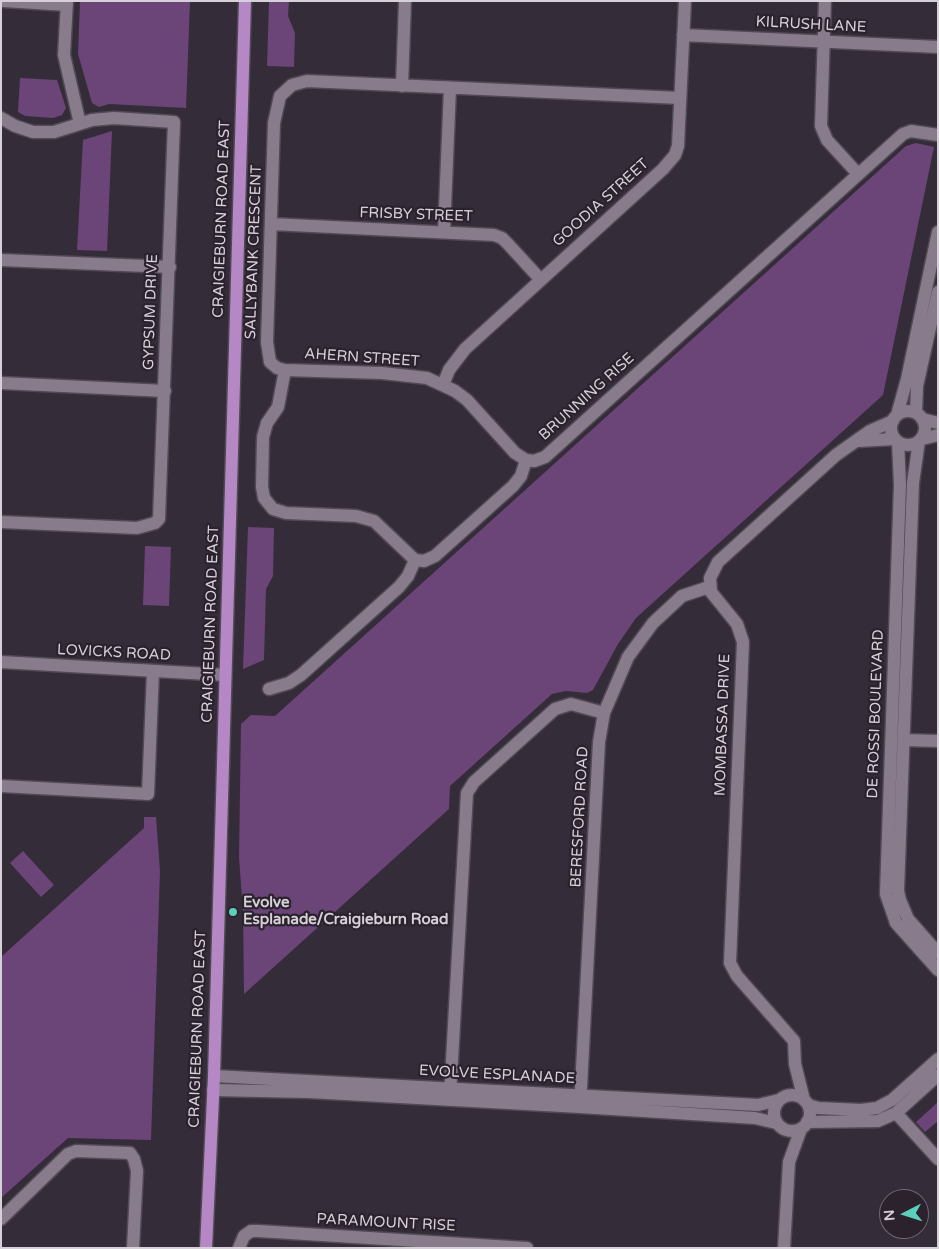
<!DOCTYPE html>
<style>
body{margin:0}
#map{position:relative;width:939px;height:1249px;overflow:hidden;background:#352c39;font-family:"Varela Round",sans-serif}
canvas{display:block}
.frame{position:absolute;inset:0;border:2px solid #d6d0d8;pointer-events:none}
.north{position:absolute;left:879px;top:1189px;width:50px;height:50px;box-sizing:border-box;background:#2b222e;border:1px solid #6f6872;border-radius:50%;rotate:265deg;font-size:14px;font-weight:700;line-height:20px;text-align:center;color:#d6d0d8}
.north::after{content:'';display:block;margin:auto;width:18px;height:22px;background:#5bcebc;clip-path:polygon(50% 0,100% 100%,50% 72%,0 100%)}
</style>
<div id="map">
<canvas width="939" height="1249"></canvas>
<div class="frame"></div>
<div class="north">N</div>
</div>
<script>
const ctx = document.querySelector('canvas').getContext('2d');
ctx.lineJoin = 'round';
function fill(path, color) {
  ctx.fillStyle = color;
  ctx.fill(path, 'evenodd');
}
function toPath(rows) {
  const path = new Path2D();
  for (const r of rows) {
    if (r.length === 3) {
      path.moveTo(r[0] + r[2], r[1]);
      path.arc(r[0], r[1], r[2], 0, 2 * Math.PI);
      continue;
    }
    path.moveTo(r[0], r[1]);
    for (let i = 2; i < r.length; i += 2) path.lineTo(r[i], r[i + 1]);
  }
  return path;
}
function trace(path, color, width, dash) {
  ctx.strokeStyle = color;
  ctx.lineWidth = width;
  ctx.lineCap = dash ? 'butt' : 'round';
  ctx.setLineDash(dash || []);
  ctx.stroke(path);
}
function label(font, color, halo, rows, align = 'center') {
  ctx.font = font + ' "Varela Round",sans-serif';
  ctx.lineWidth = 4.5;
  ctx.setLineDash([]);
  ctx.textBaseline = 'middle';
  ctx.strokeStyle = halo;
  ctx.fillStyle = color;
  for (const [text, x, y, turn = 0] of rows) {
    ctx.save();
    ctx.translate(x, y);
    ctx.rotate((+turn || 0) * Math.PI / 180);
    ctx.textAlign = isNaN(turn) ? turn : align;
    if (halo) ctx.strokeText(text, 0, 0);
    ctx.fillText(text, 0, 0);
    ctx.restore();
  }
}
fill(toPath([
 [80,1,190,1,186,108,109,104,99,107,92,103,78,54],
 [269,1,289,1,288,16,295,33,294,67,267,66],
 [20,78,57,80,66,108,62,115,53,118,25,116,18,112],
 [112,131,107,251,77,250,83,140],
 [916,143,934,147,883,395,636,618,618,644,593,690,587,693,566,691,552,694,450,786,449,809,244,994,243,911,239,858,241,724,251,715,275,716,906,146],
 [248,527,274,528,273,576,266,589,264,660,243,669],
 [145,546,171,547,169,606,143,605],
 [144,817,156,817,160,871,151,1140,68,1138,1,1198,1,957,144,828],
 [23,851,54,885,41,897,10,863],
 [938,1102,938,1121,925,1132,916,1122]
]), '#6b4478');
const minor = toPath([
 [4,1,67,5],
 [67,1,64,55,80,124],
 [825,1,821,126,827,140,858,174],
 [683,35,938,47],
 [402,86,405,1],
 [1,118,15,126,33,132,54,132,92,120,114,118,174,122,159,519,155,523,137,528,1,522],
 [271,224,494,235,502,238,508,244,541,280],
 [444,232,450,88],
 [1,260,170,267],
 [285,370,382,373,427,378,455,391,467,400,515,453,526,460],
 [1,383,165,391],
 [443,385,449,370,465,349,663,169,675,155,678,146,685,1],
 [908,428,17],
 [916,413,917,386,938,292],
 [897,415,907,379,938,232],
 [922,419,938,423],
 [922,439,938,435],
 [857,441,895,439],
 [919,441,913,483,898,891,900,900,908,919,938,953],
 [898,442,900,485,886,894,896,923,938,970],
 [415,560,374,521,356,516,286,513,273,509,264,498,262,487,263,437,267,423,278,407,285,370,277,368,270,362,267,342,274,123,280,96,292,85,307,81,680,98],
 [1,662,225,675],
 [269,689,289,683,301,675,399,587,408,576,415,560,424,561,435,556,513,486,521,476,526,460,534,461,545,457,903,134,911,131,938,135],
 [904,740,938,741],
 [1,786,148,794,153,671],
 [214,1076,758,1105,779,1100],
 [213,1090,309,1092,580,1107,755,1118,776,1123],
 [792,1113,18],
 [450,1096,467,793,474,782,555,709,571,704,604,713],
 [804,1100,795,1064,794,1041,737,976,730,963,743,642,737,624,711,592,710,578,718,562,836,455,870,431,893,421],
 [808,1105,818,1108,861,1110,877,1108,892,1100,938,1059],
 [580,1107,599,742,604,713,628,657,653,623,682,596,709,587],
 [896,1113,938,1159],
 [807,1122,878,1121,896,1113,938,1075],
 [1,1219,68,1154,76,1151,130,1153,134,1159,137,1171,133,1248],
 [239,1248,244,1236,251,1231,258,1231,527,1248],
 [784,1248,789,1162,801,1129]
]);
const major = toPath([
 [206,1248,214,1076,245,1]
]);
trace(minor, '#514954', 15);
trace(major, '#514954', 15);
trace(minor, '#887c8c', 12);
trace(major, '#b587c4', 12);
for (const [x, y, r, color] of [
 [233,912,5,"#5bcebc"]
]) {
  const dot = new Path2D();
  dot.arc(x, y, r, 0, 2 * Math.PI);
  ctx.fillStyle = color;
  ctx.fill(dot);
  trace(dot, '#2b222e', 2);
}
label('15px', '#d6d0d8', '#2b222e', [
 ["KILRUSH LANE",811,25,3],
 ["GOODIA STREET",601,203,-42],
 ["FRISBY STREET",416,215,2],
 ["CRAIGIEBURN ROAD EAST",222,219,-88],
 ["SALLYBANK CRESCENT",254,252,-88],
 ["GYPSUM DRIVE",151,312,-88],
 ["AHERN STREET",362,358,4],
 ["BRUNNING RISE",587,397,-42],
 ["CRAIGIEBURN ROAD EAST",211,624,-88],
 ["LOVICKS ROAD",114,653,3],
 ["DE ROSSI BOULEVARD",876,714,-88],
 ["MOMBASSA DRIVE",723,725,-88],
 ["BERESFORD ROAD",580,817,-87],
 ["CRAIGIEBURN ROAD EAST",198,1029,-88],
 ["EVOLVE ESPLANADE",497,1075,3],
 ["PARAMOUNT RISE",386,1223,3]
]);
label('bold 15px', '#d6d0d8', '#2b222e', [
 ["Evolve",243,903],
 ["Esplanade/Craigieburn Road",243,920]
], 'left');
</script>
